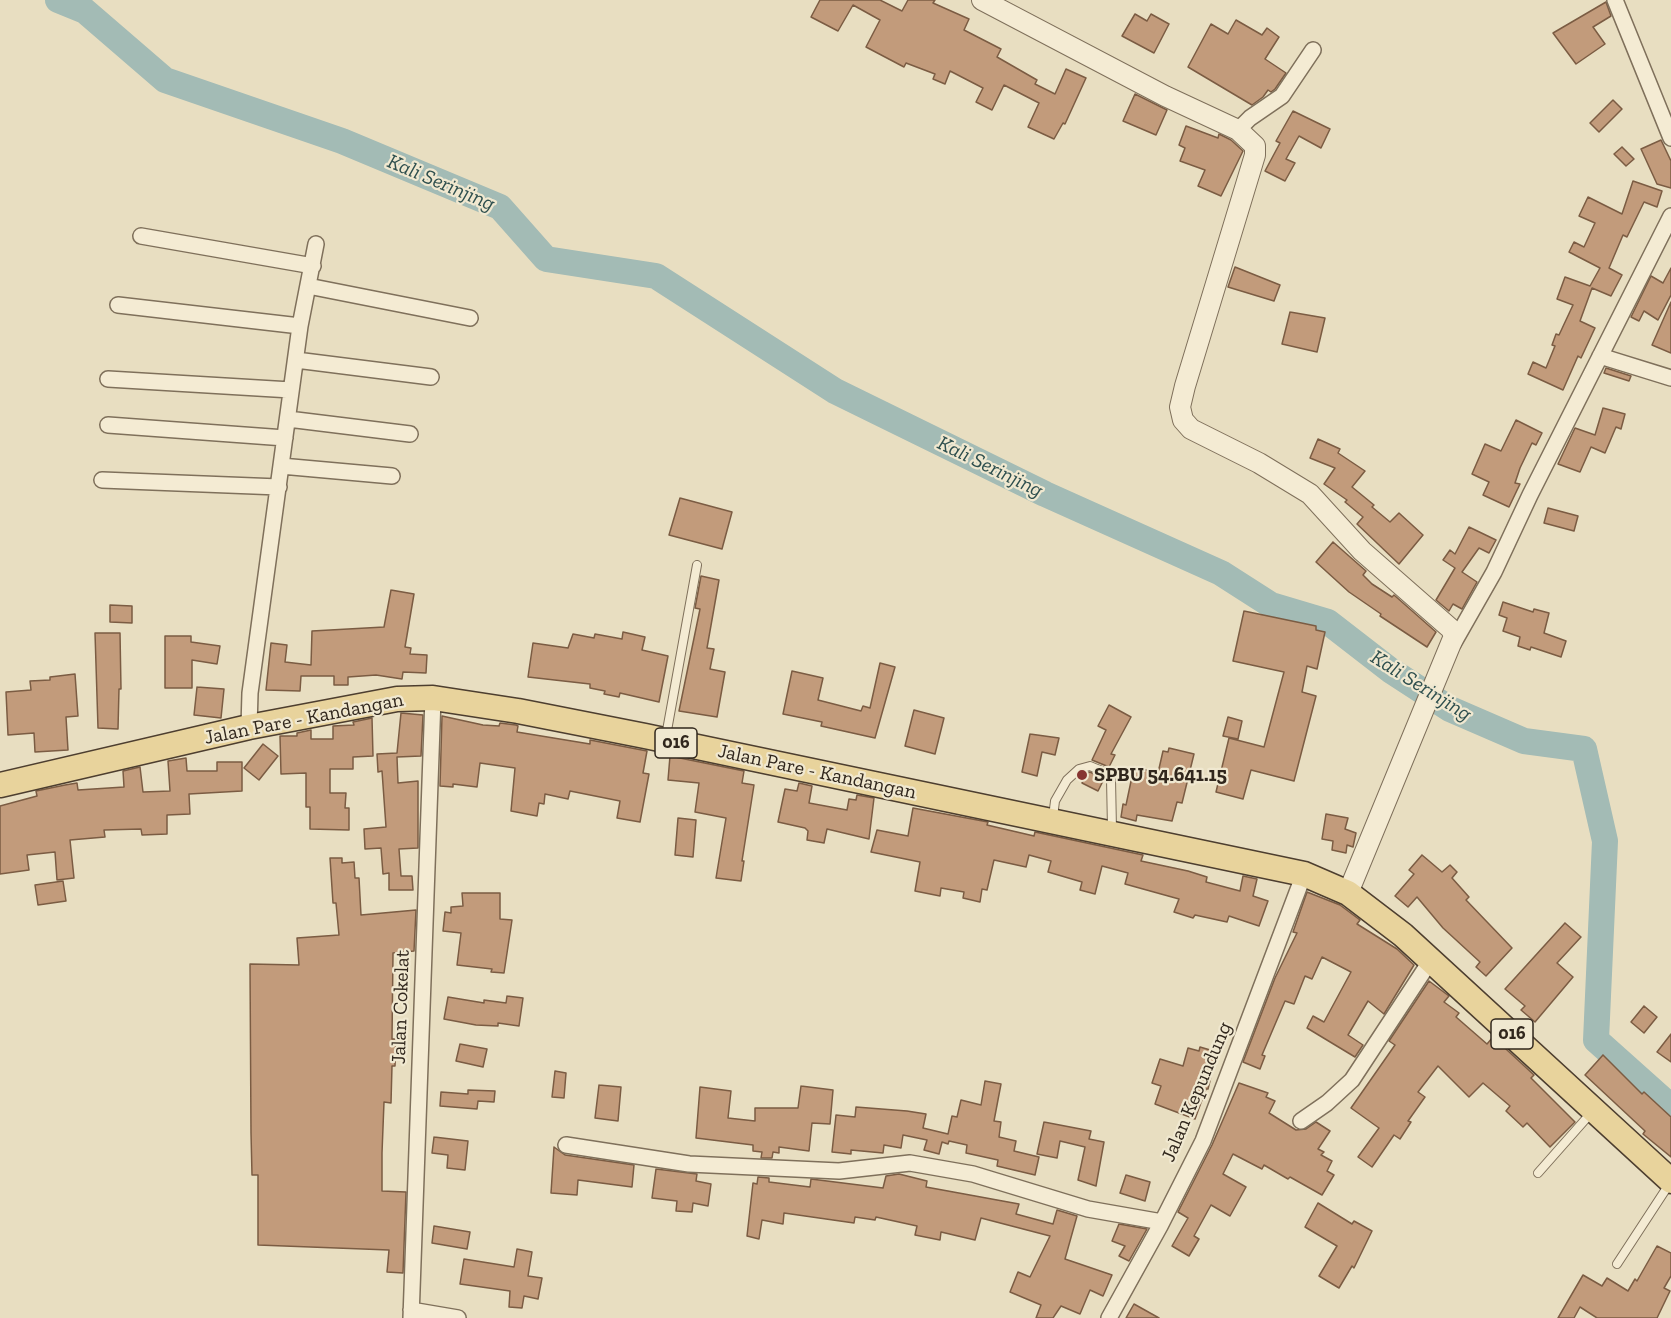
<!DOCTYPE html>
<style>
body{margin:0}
canvas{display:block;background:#e8dec1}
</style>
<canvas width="1671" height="1318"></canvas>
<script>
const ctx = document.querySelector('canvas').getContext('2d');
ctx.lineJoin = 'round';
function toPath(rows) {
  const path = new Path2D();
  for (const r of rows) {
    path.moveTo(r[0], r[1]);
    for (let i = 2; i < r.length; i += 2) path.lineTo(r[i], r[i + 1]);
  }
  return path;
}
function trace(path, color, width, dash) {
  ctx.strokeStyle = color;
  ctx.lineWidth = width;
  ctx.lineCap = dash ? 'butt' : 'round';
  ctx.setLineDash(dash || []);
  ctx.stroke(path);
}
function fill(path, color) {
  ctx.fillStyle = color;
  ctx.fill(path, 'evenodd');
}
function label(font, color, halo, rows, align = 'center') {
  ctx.font = font + ' "Zilla Slab",serif';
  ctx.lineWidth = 4.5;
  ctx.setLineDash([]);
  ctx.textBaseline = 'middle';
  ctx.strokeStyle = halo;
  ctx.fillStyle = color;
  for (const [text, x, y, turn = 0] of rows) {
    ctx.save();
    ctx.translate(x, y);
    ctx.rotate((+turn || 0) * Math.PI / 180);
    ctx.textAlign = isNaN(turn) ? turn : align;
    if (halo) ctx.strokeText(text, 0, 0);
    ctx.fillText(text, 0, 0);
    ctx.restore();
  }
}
trace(toPath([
 [58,0,85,11,165,80,342,141,500,207,546,259,656,276,835,391,1045,494,1221,573,1271,605,1328,622,1390,670,1450,709,1524,741,1584,749,1605,841,1596,1040,1671,1107]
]), '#a3bbb5', 26);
const building = toPath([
 [820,0,880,0,902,11,908,0,935,0,933,3,969,19,964,30,1001,49,997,57,1037,80,1035,84,1055,94,1066,69,1086,78,1065,124,1063,123,1054,139,1028,127,1039,103,1004,85,992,110,976,102,983,88,950,71,945,84,933,79,935,74,906,63,904,67,866,47,880,20,853,5,838,31,811,17,820,0],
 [1606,2,1611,16,1593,27,1605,44,1576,64,1553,33,1606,2],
 [1135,14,1147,21,1151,14,1169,24,1154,53,1122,36,1135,14],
 [1236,20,1262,35,1267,28,1279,37,1265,59,1286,73,1275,89,1271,92,1268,90,1263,97,1252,105,1188,67,1211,24,1228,34,1236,20],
 [1135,94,1167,110,1156,135,1123,121,1135,94],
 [1613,100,1622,109,1599,132,1590,123,1613,100],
 [1293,111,1330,129,1321,148,1299,136,1286,159,1295,163,1285,181,1265,171,1280,143,1276,141,1293,111],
 [1186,126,1218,138,1219,134,1231,140,1243,151,1221,196,1198,186,1205,170,1180,161,1185,148,1179,145,1186,126],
 [1661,140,1671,161,1671,188,1657,184,1641,149,1661,140],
 [1622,147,1634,159,1626,166,1614,154,1622,147],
 [1633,181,1662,191,1657,207,1644,202,1627,237,1623,235,1609,268,1622,275,1611,296,1592,288,1580,321,1595,328,1581,358,1578,356,1563,390,1528,374,1533,362,1546,368,1555,346,1552,345,1556,334,1559,335,1573,305,1557,299,1565,277,1590,286,1600,268,1569,252,1574,242,1584,247,1595,223,1579,216,1588,197,1622,214,1633,181],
 [1235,267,1280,285,1274,301,1228,287,1235,267],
 [1671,268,1671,295,1658,320,1644,311,1639,321,1631,317,1651,276,1663,283,1671,268],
 [1671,302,1671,353,1652,345,1671,302],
 [1290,312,1325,318,1317,352,1282,344,1290,312],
 [1606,368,1631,376,1629,381,1604,373,1606,368],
 [1603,408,1625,414,1621,429,1616,427,1605,453,1591,447,1580,472,1558,464,1575,428,1595,435,1603,408],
 [1516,420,1542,433,1536,445,1532,443,1520,468,1515,483,1520,484,1509,507,1483,495,1489,482,1472,474,1485,444,1501,451,1516,420],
 [1318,439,1340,449,1338,453,1365,471,1352,487,1374,505,1372,507,1390,522,1399,513,1423,535,1399,564,1357,524,1363,517,1345,502,1347,500,1324,484,1335,468,1310,458,1318,439],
 [680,498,732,512,722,549,669,535,680,498],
 [1548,508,1578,516,1574,531,1544,523,1548,508],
 [1469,527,1496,540,1489,553,1479,548,1462,572,1477,582,1462,609,1453,604,1449,611,1436,600,1455,568,1443,560,1450,550,1455,554,1469,527],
 [1333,542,1366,571,1363,575,1372,584,1392,597,1394,595,1436,632,1427,647,1380,616,1381,614,1349,592,1316,562,1333,542],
 [701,576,719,580,707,648,714,649,710,669,725,672,717,717,679,711,700,609,695,608,701,576],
 [391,590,414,594,405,647,411,648,410,654,427,655,426,673,403,672,402,679,376,675,348,677,348,685,334,685,334,676,301,676,300,691,266,690,271,643,287,645,285,662,311,665,312,631,384,627,391,590],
 [1503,602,1533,612,1534,609,1549,613,1544,633,1566,641,1561,657,1531,647,1530,650,1518,646,1520,637,1503,631,1507,618,1499,615,1503,602],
 [110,605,132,606,132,623,110,622,110,605],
 [1244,611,1316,626,1316,630,1325,632,1317,669,1307,666,1302,692,1316,696,1294,781,1251,770,1243,799,1216,792,1229,738,1264,747,1284,672,1233,661,1244,611],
 [623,632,645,637,642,650,668,656,659,702,620,693,619,697,604,694,605,691,590,688,590,684,528,677,533,643,568,648,573,634,594,638,595,634,622,639,623,632],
 [95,633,120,633,121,689,119,689,118,729,98,728,95,633],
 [165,636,191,636,191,642,220,646,217,664,192,660,192,688,165,688,165,636],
 [880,663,895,667,875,738,821,726,822,722,783,714,792,671,823,678,818,700,861,711,863,706,870,708,880,663],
 [75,674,78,716,66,717,68,750,35,752,34,733,8,735,6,692,31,690,30,681,50,680,50,677,75,674],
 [197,687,224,689,221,718,194,715,197,687],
 [1109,705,1131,717,1111,754,1115,755,1109,767,1092,760,1106,730,1098,726,1109,705],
 [914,710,944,718,935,754,905,746,914,710],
 [401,713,423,715,421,756,397,757,398,783,418,781,418,848,399,849,401,876,412,876,413,890,389,890,389,873,383,874,381,848,365,849,364,829,386,827,382,771,378,772,377,754,397,753,401,713],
 [442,716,483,725,499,726,500,723,516,725,518,726,517,732,590,744,590,740,647,751,643,773,649,774,640,822,617,818,620,801,570,791,568,799,545,794,544,804,539,803,537,816,511,811,515,768,480,763,477,787,453,784,453,787,440,786,442,716],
 [1228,717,1242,721,1238,739,1223,736,1228,717],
 [372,718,373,756,353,757,353,769,330,769,330,793,346,793,345,808,349,808,349,830,310,829,310,807,306,807,306,773,281,774,280,736,297,736,297,733,311,730,311,739,333,739,333,726,354,725,353,722,372,718],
 [1030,734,1059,738,1055,755,1042,752,1037,776,1022,772,1030,734],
 [263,744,278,756,259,780,244,768,263,744],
 [1169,748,1194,754,1182,803,1177,802,1172,821,1137,815,1136,821,1121,817,1123,804,1126,805,1134,767,1158,773,1163,751,1168,752,1169,748],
 [670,756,744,771,742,783,754,785,742,861,744,861,741,881,716,878,726,818,695,812,699,783,668,780,670,756],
 [186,758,187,771,217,771,217,762,242,762,242,791,189,794,190,814,167,815,167,834,142,835,141,829,104,830,105,837,70,840,74,878,57,880,55,852,27,855,29,870,0,874,0,806,37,796,36,791,65,785,77,783,78,790,124,787,123,771,140,767,143,792,170,791,168,761,186,758],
 [1090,772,1104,779,1098,791,1082,783,1086,773,1090,772],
 [799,783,812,786,809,803,847,810,849,799,856,800,857,795,874,798,869,839,827,829,824,843,807,840,808,831,805,828,778,822,785,789,797,791,799,783],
 [913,808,988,822,987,825,1034,836,1035,832,1143,855,1141,861,1188,871,1207,877,1206,882,1240,891,1243,876,1257,879,1253,896,1268,901,1259,926,1229,916,1227,922,1195,915,1193,918,1174,912,1179,899,1125,884,1128,873,1102,866,1095,894,1080,890,1082,882,1048,872,1051,861,1029,855,1026,867,994,860,987,890,982,889,980,902,963,898,964,892,941,888,940,896,915,891,920,862,871,852,877,830,908,836,913,808],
 [1326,814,1348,818,1345,829,1356,833,1353,847,1347,845,1346,853,1332,850,1333,841,1322,839,1326,814],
 [678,818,696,820,693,857,675,855,678,818],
 [1422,855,1442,872,1450,865,1457,872,1452,878,1469,897,1466,900,1512,948,1486,976,1476,967,1480,962,1443,928,1417,897,1408,907,1395,896,1414,874,1409,870,1422,855],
 [330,858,342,858,342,863,354,862,355,878,359,878,361,915,416,910,414,951,393,953,392,1039,396,1039,395,1066,392,1066,391,1103,384,1102,382,1153,382,1191,406,1192,403,1273,387,1272,389,1250,258,1245,258,1175,252,1175,251,1133,250,964,299,965,297,938,339,935,336,903,333,903,330,858],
 [63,881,66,901,38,905,35,885,63,881],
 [1307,892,1340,905,1360,920,1357,924,1397,949,1414,965,1384,1014,1368,1001,1348,1035,1363,1045,1355,1057,1307,1028,1313,1016,1324,1022,1351,972,1322,957,1312,979,1305,976,1294,1004,1285,1001,1262,1055,1265,1056,1260,1069,1243,1062,1275,978,1297,933,1293,932,1307,892],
 [462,893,500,893,500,919,512,920,504,973,491,972,492,969,457,965,461,933,443,931,445,912,451,913,451,907,463,906,462,893],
 [1565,923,1581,937,1557,963,1573,977,1535,1022,1521,1010,1525,1006,1505,989,1565,923],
 [1429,981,1449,996,1444,1002,1459,1013,1456,1017,1487,1044,1493,1037,1534,1075,1531,1078,1575,1122,1550,1147,1527,1123,1523,1127,1506,1111,1510,1106,1483,1083,1469,1097,1438,1066,1418,1092,1425,1097,1408,1121,1411,1122,1400,1139,1394,1135,1372,1167,1358,1157,1379,1128,1351,1108,1395,1045,1389,1041,1429,981],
 [507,996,523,998,519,1026,498,1023,498,1026,476,1025,444,1019,448,997,484,1003,484,1000,506,1003,507,996],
 [1644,1006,1657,1017,1644,1033,1631,1022,1644,1006],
 [1671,1034,1671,1062,1657,1052,1671,1034],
 [460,1044,487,1049,483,1067,456,1061,460,1044],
 [1200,1047,1217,1052,1208,1089,1206,1089,1195,1119,1155,1104,1161,1086,1152,1083,1160,1059,1183,1066,1188,1048,1199,1051,1200,1047],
 [1603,1055,1642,1094,1644,1092,1671,1117,1671,1157,1643,1134,1645,1131,1585,1075,1603,1055],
 [555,1071,566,1073,564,1098,552,1097,555,1071],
 [985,1081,1001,1084,994,1121,1001,1122,999,1137,1016,1141,1014,1151,1039,1157,1035,1175,997,1166,998,1160,966,1153,967,1145,949,1141,948,1144,942,1142,939,1154,924,1150,927,1140,903,1135,901,1148,884,1145,883,1153,851,1150,851,1154,832,1152,836,1115,855,1117,856,1107,907,1111,926,1114,923,1128,948,1134,952,1116,957,1117,961,1100,981,1105,985,1081],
 [1239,1083,1268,1093,1266,1097,1275,1101,1269,1113,1296,1130,1306,1129,1316,1122,1330,1131,1318,1149,1324,1152,1321,1155,1332,1161,1327,1171,1334,1175,1322,1195,1290,1177,1288,1179,1264,1165,1262,1169,1233,1154,1223,1174,1246,1187,1230,1216,1211,1205,1194,1236,1199,1239,1189,1256,1172,1246,1188,1218,1178,1212,1212,1145,1239,1083],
 [599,1085,621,1087,618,1121,595,1118,599,1085],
 [801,1086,833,1090,830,1124,812,1123,809,1151,779,1147,779,1153,773,1152,772,1158,761,1158,762,1152,753,1151,753,1145,696,1138,700,1087,731,1091,728,1118,755,1121,755,1108,798,1108,801,1086],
 [468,1090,495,1091,494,1102,478,1101,477,1109,440,1106,441,1092,468,1094,468,1090],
 [1044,1122,1091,1131,1089,1139,1104,1142,1096,1186,1078,1180,1085,1147,1060,1141,1057,1158,1037,1154,1044,1122],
 [434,1137,468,1141,465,1170,447,1168,448,1155,432,1153,434,1137],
 [554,1147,565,1155,634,1165,632,1187,578,1180,577,1195,551,1193,554,1147],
 [656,1169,697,1174,696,1181,711,1184,708,1206,693,1203,692,1212,676,1211,677,1201,652,1198,656,1169],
 [899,1174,927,1181,926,1187,1019,1204,1016,1214,1053,1224,1057,1210,1077,1216,1065,1259,1112,1275,1103,1296,1090,1290,1080,1314,1061,1306,1053,1318,1036,1318,1041,1305,1010,1292,1018,1272,1030,1277,1050,1236,981,1218,975,1240,941,1232,940,1240,915,1235,917,1226,876,1217,875,1220,855,1217,854,1223,784,1213,783,1224,762,1220,759,1239,747,1236,753,1183,757,1184,758,1177,769,1178,769,1182,810,1187,811,1179,883,1188,886,1176,899,1174],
 [1126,1175,1150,1182,1145,1201,1120,1193,1126,1175],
 [1318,1203,1352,1224,1354,1221,1372,1231,1354,1268,1352,1266,1339,1288,1319,1276,1337,1246,1305,1227,1318,1203],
 [1119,1224,1147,1229,1129,1261,1119,1256,1125,1246,1112,1241,1119,1224],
 [434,1226,470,1232,467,1249,432,1243,434,1226],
 [1657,1246,1671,1253,1671,1276,1664,1288,1670,1291,1657,1318,1597,1318,1580,1307,1574,1318,1558,1318,1583,1275,1602,1286,1607,1278,1628,1291,1635,1279,1637,1281,1657,1246],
 [517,1249,532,1252,528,1276,542,1278,538,1299,524,1296,522,1308,509,1307,510,1291,460,1284,464,1259,514,1267,517,1249],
 [1134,1304,1159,1318,1126,1318,1134,1304]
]);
fill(building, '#c29b7b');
trace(building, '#7b5c43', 1.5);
const service = toPath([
 [666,736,697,565],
 [1053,817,1055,801,1067,780,1079,769,1090,766,1107,773,1111,779,1112,829],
 [1538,1173,1591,1113],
 [1617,1264,1670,1183]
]);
const minor = toPath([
 [1615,0,1671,138],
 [1238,130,1250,118,1282,96,1313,50],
 [141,236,313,266],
 [308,286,470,318],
 [118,305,300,326],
 [1600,356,1671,378],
 [296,360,431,377],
 [108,379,291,390],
 [288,419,410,434],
 [108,425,285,438],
 [281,466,392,476],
 [102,480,279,487],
 [1453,644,1494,572,1530,495,1671,216],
 [249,727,250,693,300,326,316,244],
 [1301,1121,1327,1103,1352,1080,1431,960],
 [566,1145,689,1164,839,1171,910,1163,973,1174,1088,1209,1162,1222],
 [411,1310,458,1318],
 [411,1318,433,698],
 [1109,1318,1160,1226,1203,1141,1304,874]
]);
const tertiary = toPath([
 [982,0,1165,96,1238,130,1255,146,1255,155,1185,386,1180,407,1183,420,1191,429,1259,463,1310,494,1362,551,1451,629,1454,636,1348,893]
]);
const primary = toPath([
 [0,785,249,727,397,699,433,698,518,711,645,736,1304,874,1348,893,1403,935,1671,1181]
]);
trace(service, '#7f705b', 10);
trace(minor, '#7f705b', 18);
trace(tertiary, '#7f705b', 22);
trace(primary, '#4d3e2f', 27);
trace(service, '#f4ebd3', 8);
trace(minor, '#f4ebd3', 15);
trace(tertiary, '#f4ebd3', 20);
trace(primary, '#e8d39c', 24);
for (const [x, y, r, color] of [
 [1082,775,6,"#873532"]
]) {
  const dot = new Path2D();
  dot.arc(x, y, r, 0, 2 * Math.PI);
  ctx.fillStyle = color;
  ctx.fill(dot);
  trace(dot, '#f0e8d0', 2);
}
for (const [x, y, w] of [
 [676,743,42],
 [1512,1034,42]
]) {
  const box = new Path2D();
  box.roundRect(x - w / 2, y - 15, w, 30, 4.5);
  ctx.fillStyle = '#f0e8d0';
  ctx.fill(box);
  trace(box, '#31271d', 1.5);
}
label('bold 18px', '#31271d', null, [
 ["016",676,743],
 ["016",1512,1034]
]);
label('20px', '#31271d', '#f0e8d0', [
 ["Jalan Pare - Kandangan",304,719,-11],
 ["Jalan Pare - Kandangan",817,772,12],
 ["Jalan Cokelat",401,1007,-88],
 ["Jalan Kepundung",1197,1092,-67]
]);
label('bold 20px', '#31271d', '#f0e8d0', [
 ["SPBU 54.641.15",1094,775]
], 'left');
label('italic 21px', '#2e4f4e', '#f0e8d0', [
 ["Kali Serinjing",441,183,23],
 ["Kali Serinjing",990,467,26],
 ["Kali Serinjing",1421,686,32]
]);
</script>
